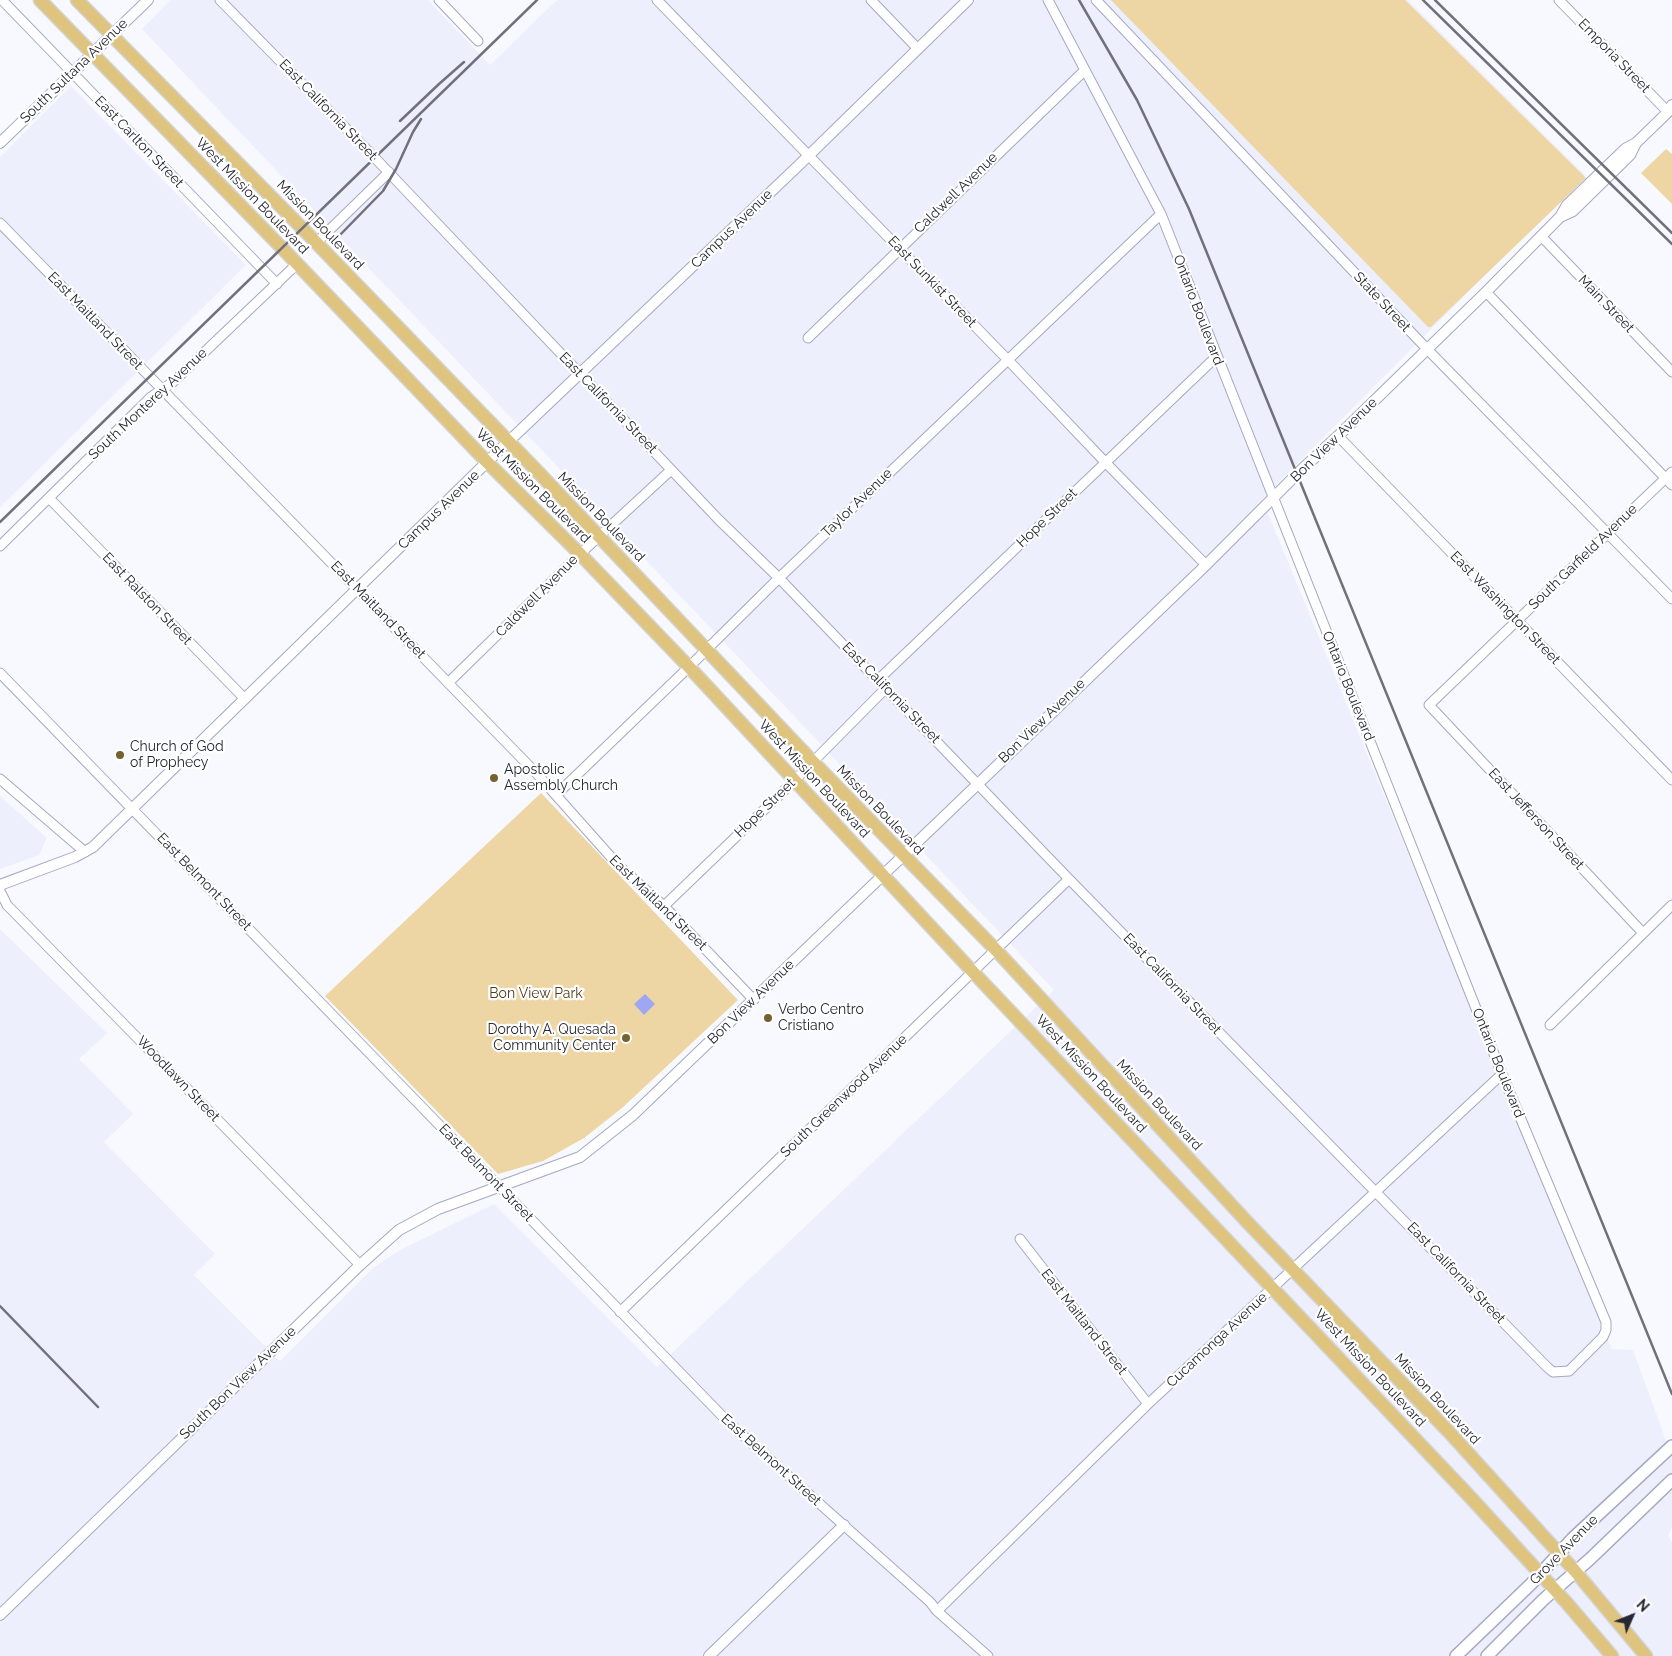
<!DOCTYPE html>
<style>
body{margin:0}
#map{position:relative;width:1672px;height:1656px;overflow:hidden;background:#f8f9ff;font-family:Raleway,sans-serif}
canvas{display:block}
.north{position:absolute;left:1607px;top:1591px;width:50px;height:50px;-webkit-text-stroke:4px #fff;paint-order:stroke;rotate:46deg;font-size:14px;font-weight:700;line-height:20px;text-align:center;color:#252731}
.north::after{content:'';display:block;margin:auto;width:18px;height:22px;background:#252731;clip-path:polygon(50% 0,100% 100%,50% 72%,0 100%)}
</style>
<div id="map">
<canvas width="1672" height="1656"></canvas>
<div class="north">N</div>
</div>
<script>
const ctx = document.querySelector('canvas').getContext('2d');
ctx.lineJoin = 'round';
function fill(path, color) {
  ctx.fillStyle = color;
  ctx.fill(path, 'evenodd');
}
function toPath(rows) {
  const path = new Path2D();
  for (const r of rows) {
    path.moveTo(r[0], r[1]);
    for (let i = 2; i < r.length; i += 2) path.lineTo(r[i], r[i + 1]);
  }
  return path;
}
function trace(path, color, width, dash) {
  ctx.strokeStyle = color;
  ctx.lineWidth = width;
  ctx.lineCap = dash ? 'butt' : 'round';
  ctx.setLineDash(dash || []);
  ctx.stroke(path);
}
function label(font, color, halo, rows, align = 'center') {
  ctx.font = font + ' Raleway,sans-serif';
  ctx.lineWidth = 4.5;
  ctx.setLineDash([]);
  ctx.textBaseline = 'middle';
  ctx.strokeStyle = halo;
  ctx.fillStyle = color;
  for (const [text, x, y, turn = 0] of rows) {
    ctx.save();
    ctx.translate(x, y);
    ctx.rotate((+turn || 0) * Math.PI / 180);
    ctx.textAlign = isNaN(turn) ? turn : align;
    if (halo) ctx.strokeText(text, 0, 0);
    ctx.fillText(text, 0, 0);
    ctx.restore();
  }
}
fill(toPath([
 [170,0,428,0,490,65,557,0,1408,0,1585,175,1262,499,1612,1349,1633,1350,1672,1457,1672,1527,1668,1536,1672,1542,1672,1656,0,1656,0,929,107,1033,79,1059,133,1114,104,1142,215,1254,194,1275,280,1361,373,1268,400,1250,494,1204,657,1367,1054,990,142,29],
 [71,86,246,265,0,507,0,157],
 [0,796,47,838,39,855,0,869]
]), '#edeffd');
fill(toPath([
 [1111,0,1405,0,1586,178,1431,327,1428,327],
 [1666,149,1672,154,1672,204,1641,173],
 [541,793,738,1000,622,1108,584,1138,543,1161,498,1174,325,996]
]), '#edd6a4');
fill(toPath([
 [645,994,655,1004,644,1015,634,1004]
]), '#9ea7f4');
const minor = toPath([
 [2,0,277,284],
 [220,0,375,158,719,520,779,578,1069,879,1547,1367,1553,1372,1569,1371,1603,1337,1606,1330,1606,1322,1502,1074,1161,214,1048,0],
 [439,0,478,41],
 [657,0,1008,360,1106,463,1206,565],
 [871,0,918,49],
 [1096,0,1427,349,1672,599],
 [1559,0,1668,112],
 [0,223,538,775,618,865,664,906,753,999],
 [1541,236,1672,372],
 [316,243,389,172],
 [1486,292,1672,485],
 [808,338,1084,71],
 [1338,436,1672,780],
 [49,498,245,699],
 [0,546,151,397,173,382,297,264],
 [0,673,729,1423,930,1602,937,1611,988,1656],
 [878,680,1216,357],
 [448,683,580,554,671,470],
 [0,779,85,852],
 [556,795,689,667,779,578,1161,214],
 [0,891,7,905,360,1265],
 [664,906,795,780,886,688],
 [1643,933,1429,705,1672,472],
 [1550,1025,1672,905],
 [1020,1239,1148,1404],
 [620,1312,1069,879],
 [937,1611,1148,1404,1502,1074]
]);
const tertiary = toPath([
 [0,143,148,0],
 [1560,217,1573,211,1630,155,1636,143],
 [0,885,75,857,93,847,487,462,799,165,968,0],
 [0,1615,360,1265,399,1230,438,1209,580,1157,633,1115,1206,565,1298,473,1338,436,1486,292,1560,217,1567,205,1625,149,1636,143,1668,112,1672,105],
 [709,1656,844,1525]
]);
const secondary = toPath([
 [1456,1656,1531,1584,1573,1538,1672,1446],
 [1487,1656,1544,1599,1590,1559,1672,1480]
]);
const primary = toPath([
 [40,0,282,248,487,462,580,554,689,667,973,972,1472,1499,1566,1602,1612,1656],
 [77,0,302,228,539,473,813,762,996,950,1249,1224,1449,1432,1575,1571,1646,1656]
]);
trace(minor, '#a4a8c2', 11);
trace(tertiary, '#a4a8c2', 12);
trace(secondary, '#a4a8c2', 14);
trace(primary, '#d3d4d6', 15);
trace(minor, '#fff', 9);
trace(tertiary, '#fff', 10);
trace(secondary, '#fff', 11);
trace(primary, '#dfc47f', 12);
trace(toPath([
 [1079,0,1137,100,1189,209,1672,1394],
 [1423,0,1672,244],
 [1435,0,1672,233],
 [400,121,439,84,464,62],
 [337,238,383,191,396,169,413,132,421,119],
 [0,522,537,0],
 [0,1306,98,1407]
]), '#70717a', 2.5);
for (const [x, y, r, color] of [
 [120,755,5,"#766130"],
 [494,778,5,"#766130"],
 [768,1018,5,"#766130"],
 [626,1038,5,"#766130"]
]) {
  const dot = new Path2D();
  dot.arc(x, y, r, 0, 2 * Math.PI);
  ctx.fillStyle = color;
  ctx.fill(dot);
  trace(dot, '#fff', 2);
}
label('14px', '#252731', '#fff', [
 ["Emporia Street",1614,56,46],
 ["South Sultana Avenue",74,71,-44],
 ["East California Street",328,110,46],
 ["East Carlton Street",139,142,46],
 ["Caldwell Avenue",956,193,-44],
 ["West Mission Boulevard",252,196,46],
 ["Mission Boulevard",320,225,46],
 ["Campus Avenue",732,229,-44],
 ["East Sunkist Street",932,282,46],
 ["State Street",1382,302,47],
 ["Main Street",1606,304,46],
 ["Ontario Boulevard",1198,310,69],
 ["East Maitland Street",95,321,46],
 ["East California Street",608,403,46],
 ["South Monterey Avenue",148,404,-43],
 ["Bon View Avenue",1334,440,-44],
 ["West Mission Boulevard",533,486,45],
 ["Taylor Avenue",857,503,-44],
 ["Campus Avenue",439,510,-44],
 ["Mission Boulevard",601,517,46],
 ["Hope Street",1047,518,-44],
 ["South Garfield Avenue",1583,557,-44],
 ["Caldwell Avenue",537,596,-45],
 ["East Ralston Street",147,599,46],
 ["East Washington Street",1505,608,46],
 ["East Maitland Street",378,610,46],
 ["Ontario Boulevard",1348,686,68],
 ["East California Street",891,693,46],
 ["Bon View Avenue",1042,721,-44],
 ["West Mission Boulevard",814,779,47],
 ["Hope Street",765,808,-44],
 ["Mission Boulevard",880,810,46],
 ["East Jefferson Street",1536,819,47],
 ["East Belmont Street",204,882,46],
 ["East Maitland Street",658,903,44],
 ["East California Street",1172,984,46],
 ["Bon View Avenue",751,1002,-44],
 ["Ontario Boulevard",1498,1063,68],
 ["West Mission Boulevard",1091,1074,47],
 ["Woodlawn Street",178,1079,46],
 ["South Greenwood Avenue",844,1096,-44],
 ["Mission Boulevard",1159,1105,47],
 ["East Belmont Street",486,1173,46],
 ["East California Street",1456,1273,46],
 ["East Maitland Street",1084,1322,52],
 ["Cucamonga Avenue",1217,1340,-43],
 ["West Mission Boulevard",1370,1368,47],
 ["South Bon View Avenue",238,1383,-44],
 ["Mission Boulevard",1437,1399,47],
 ["East Belmont Street",771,1460,42],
 ["Grove Avenue",1564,1550,-46]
]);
label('14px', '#252731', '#fff', [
 ["Church of God",130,747],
 ["of Prophecy",130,763],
 ["Apostolic",504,770],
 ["Assembly Church",504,786],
 ["Verbo Centro",778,1010],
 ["Cristiano",778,1026],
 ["Dorothy A. Quesada",616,1030,"right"],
 ["Community Center",616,1046,"right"]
], 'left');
label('14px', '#4e3f1b', '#fff', [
 ["Bon View Park",536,994]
]);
</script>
